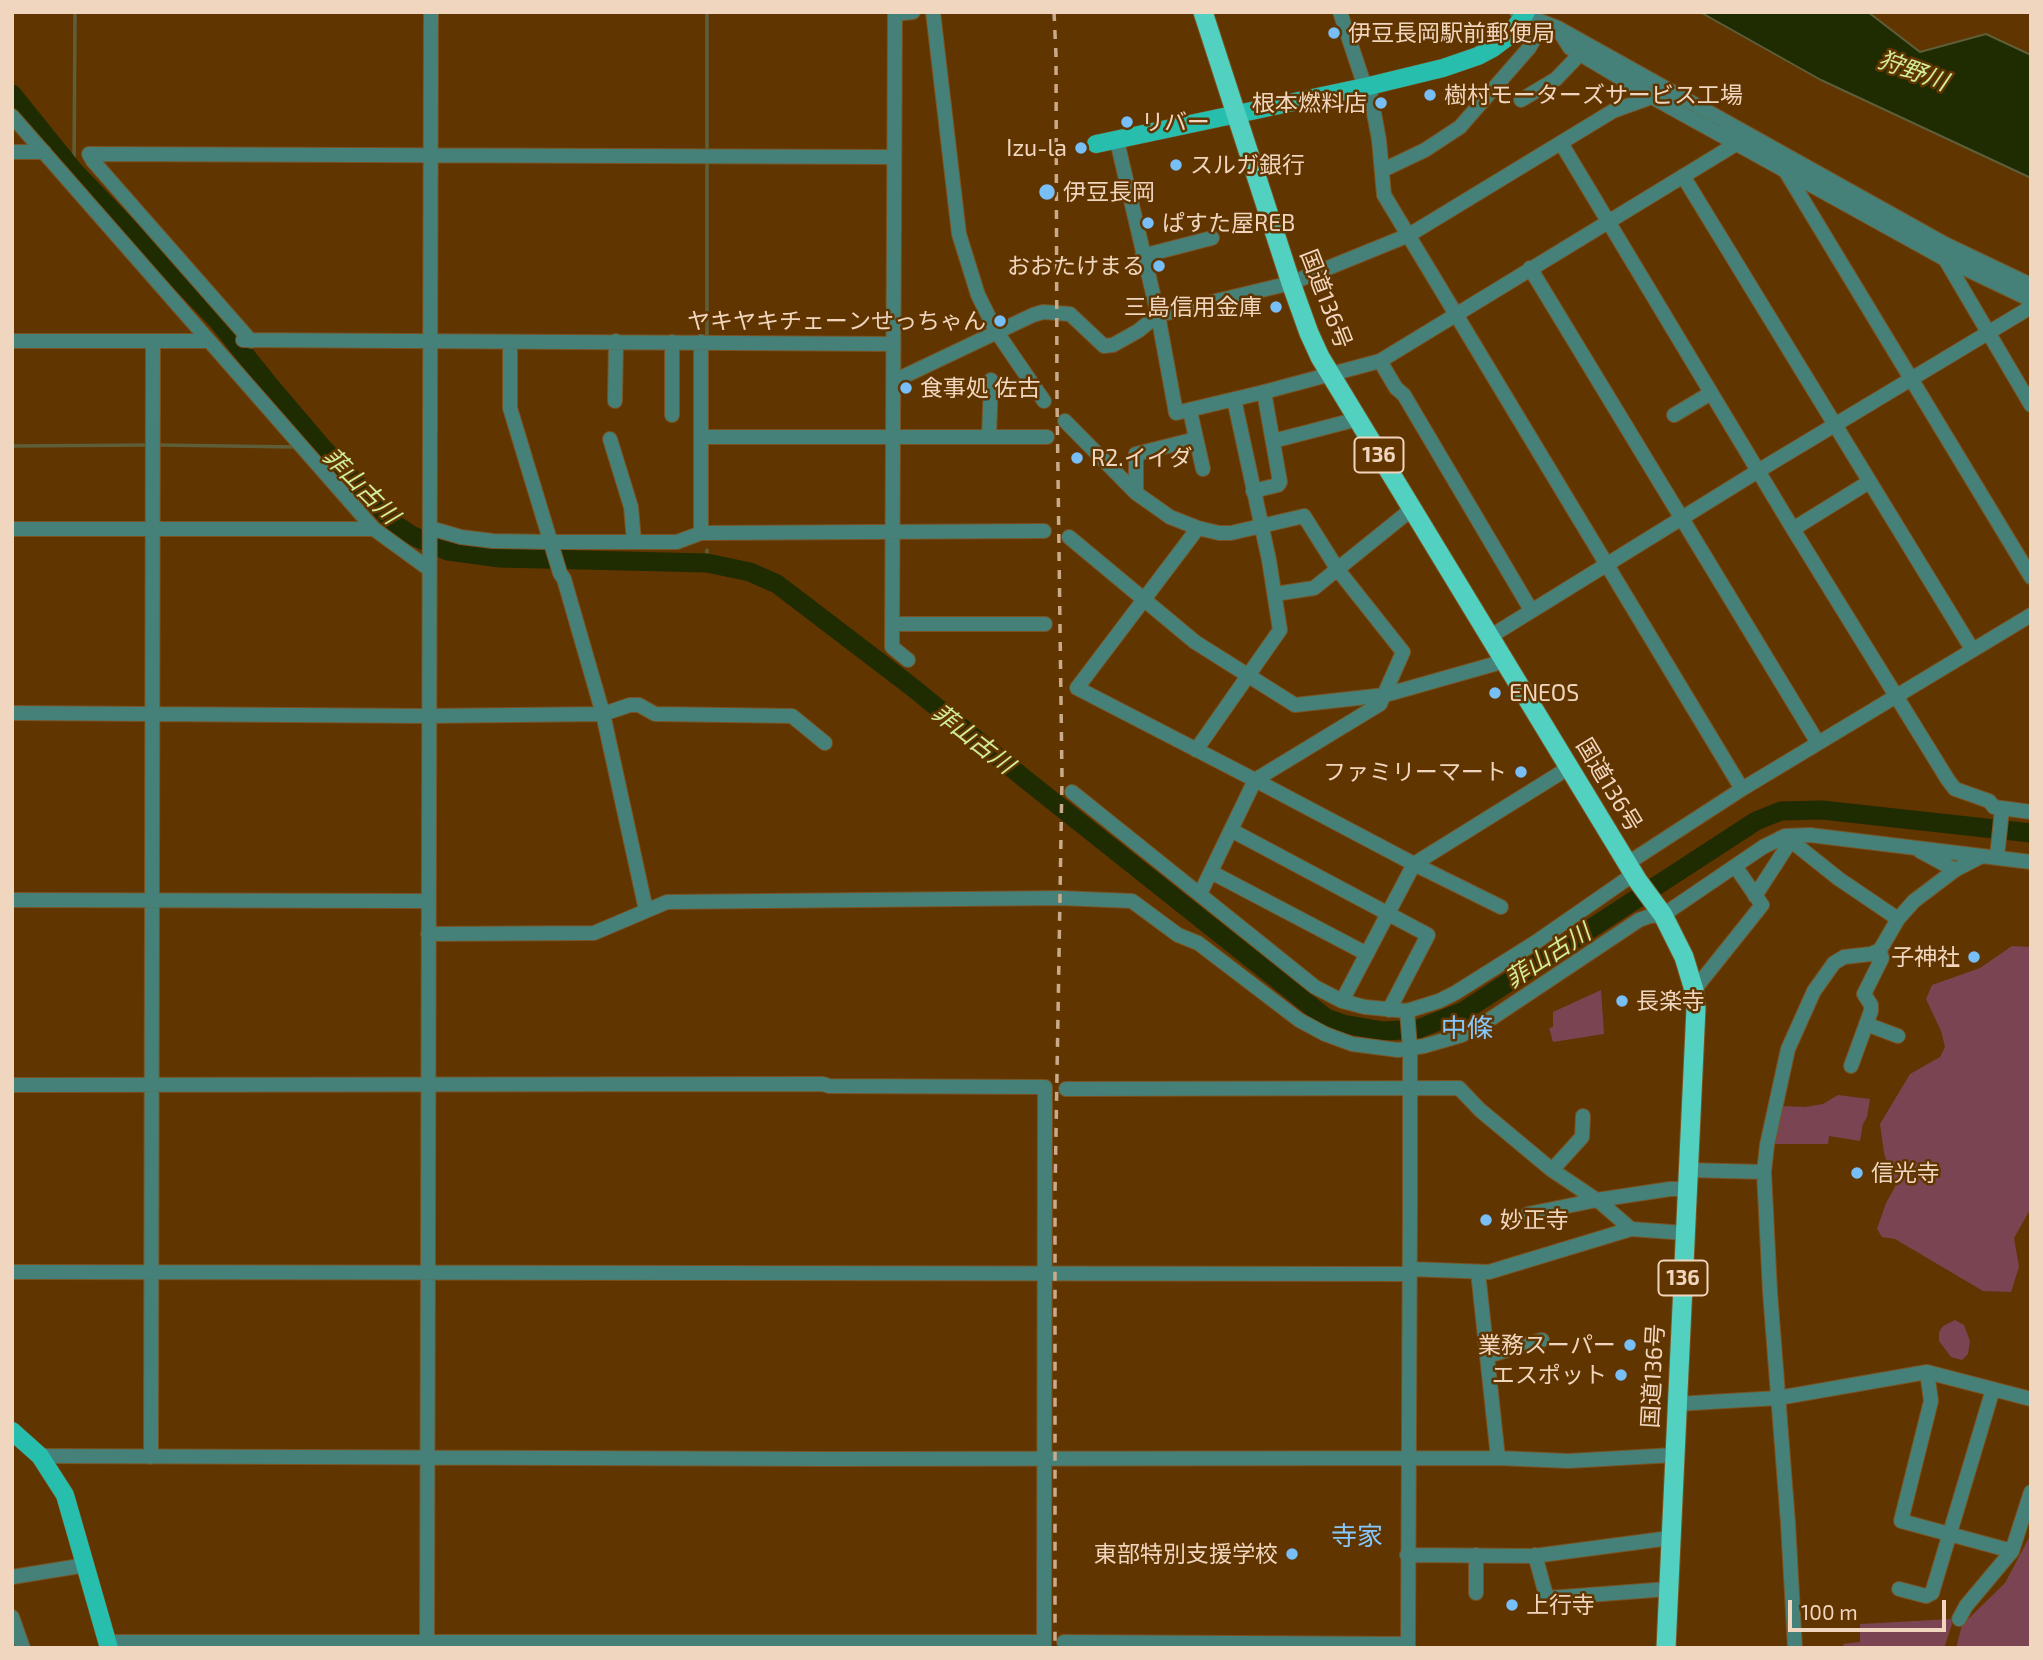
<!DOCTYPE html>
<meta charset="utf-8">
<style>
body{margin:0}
#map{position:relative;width:2043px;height:1660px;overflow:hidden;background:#603500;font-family:"Exo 2",sans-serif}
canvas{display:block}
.frame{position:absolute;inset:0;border:14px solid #f1d6bf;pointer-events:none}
.scale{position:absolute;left:1788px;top:1600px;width:158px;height:32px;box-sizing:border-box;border:4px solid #f1d6bf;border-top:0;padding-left:9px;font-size:21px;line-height:24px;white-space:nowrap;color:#f1d6bf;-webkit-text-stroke:5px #603500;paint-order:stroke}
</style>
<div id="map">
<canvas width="2043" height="1660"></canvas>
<div class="frame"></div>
<div class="scale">100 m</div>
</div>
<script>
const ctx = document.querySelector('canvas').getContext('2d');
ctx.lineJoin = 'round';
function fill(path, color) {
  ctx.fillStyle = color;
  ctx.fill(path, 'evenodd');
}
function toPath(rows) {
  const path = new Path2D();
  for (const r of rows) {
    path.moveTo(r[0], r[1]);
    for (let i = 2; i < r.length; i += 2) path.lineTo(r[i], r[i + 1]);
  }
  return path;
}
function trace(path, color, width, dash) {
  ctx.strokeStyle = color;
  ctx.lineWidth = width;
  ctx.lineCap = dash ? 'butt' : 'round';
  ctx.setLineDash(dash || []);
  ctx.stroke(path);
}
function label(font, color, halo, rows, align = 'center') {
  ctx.font = font + ' "Exo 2","Noto Sans JP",sans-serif';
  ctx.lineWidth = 5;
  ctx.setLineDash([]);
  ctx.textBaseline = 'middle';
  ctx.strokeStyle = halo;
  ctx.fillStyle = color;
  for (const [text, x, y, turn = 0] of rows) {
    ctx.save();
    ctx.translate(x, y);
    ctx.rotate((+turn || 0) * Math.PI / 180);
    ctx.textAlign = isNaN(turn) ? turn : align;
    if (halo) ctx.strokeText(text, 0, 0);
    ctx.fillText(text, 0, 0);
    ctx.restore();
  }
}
fill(toPath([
 [2012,946,2031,947,2031,1208,2014,1238,2019,1267,2011,1292,1983,1291,1895,1239,1882,1237,1877,1229,1886,1203,1895,1187,1884,1153,1880,1124,1910,1074,1940,1057,1945,1047,1941,1031,1926,999,1932,985,1980,968],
 [1601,990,1604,1034,1553,1042,1549,1028,1553,1027,1553,1012],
 [1838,1095,1870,1099,1867,1117,1863,1124,1860,1141,1829,1136,1828,1144,1773,1144,1781,1106,1805,1107,1823,1104],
 [1955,1320,1964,1325,1970,1341,1968,1354,1962,1360,1951,1357,1939,1341,1939,1332,1943,1326],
 [2031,1534,2031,1648,1956,1648,1962,1625,2005,1583],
 [1951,1619,1952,1624,1944,1648,1844,1648,1843,1644,1860,1642,1860,1624]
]), '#7b4452');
const water = toPath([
 [1700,12,1868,12,1920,52,1986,34,2031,55,2031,178,1821,80,1700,12]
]);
fill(water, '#1f2b00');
trace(water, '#5e5e39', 2);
trace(toPath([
 [707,154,707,12],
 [707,161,707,339],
 [74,171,75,12],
 [158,445,297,447],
 [12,446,150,445],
 [308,447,322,447],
 [707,550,707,563]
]), '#5e5e39', 3.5);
trace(toPath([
 [12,94,74,171,218,321,270,386,322,447,396,525,411,535,448,551,500,558,707,563,750,572,777,584,912,687,1025,779,1326,1018,1343,1024,1383,1031,1418,1029,1464,1011,1756,821,1781,811,1822,810,2031,833]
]), '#1f2b00', 19);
const minor = toPath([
 [895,12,892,647,908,660],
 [933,12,959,234,978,295,996,331,1044,401],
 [1340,12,1365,87],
 [1517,12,1558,28,1945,244,2031,285],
 [895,14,913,12],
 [1558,29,1570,48,1652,97,1945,259,2031,300],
 [1369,86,1379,140,1384,195,1742,789],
 [1521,100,1556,79,1580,54],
 [12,116,374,529],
 [1117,141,1158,315,1176,413,1264,392,1380,361,1736,144],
 [1561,143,1793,529,1948,780,1955,789,1989,801,1994,807,2031,812],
 [12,152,44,152],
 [89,154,894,157],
 [89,154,93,161,251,341],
 [1383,170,1425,150,1460,127,1529,48,1543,24],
 [1786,172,2031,577],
 [1683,176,1972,649],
 [1142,256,1212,238],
 [1945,259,2031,405],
 [1530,268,1818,743],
 [243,340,893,344],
 [12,341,208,341],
 [701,342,701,533],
 [510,343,510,408,560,573,564,579,603,714,646,910],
 [1380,361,1396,388,1404,395,1531,610],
 [894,381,1033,315,1043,312,1070,314,1104,346,1113,345,1138,331,1158,315,1291,283,1409,235,1613,111,1652,97],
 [615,401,616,341],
 [1190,411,1203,469],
 [672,415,672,342],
 [1674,415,1711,393],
 [1065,421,1136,493,1170,517,1198,528],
 [989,436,991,380],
 [701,437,1047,437],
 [610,439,631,507,634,541],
 [1273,441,1358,419],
 [1253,491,1278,485,1280,482,1264,392],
 [1136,493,1136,454,1196,439],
 [430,528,461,537,493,541,551,542,677,542,701,533,1044,531],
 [12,529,374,529,429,569],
 [1793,529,1869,482],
 [1069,537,1195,642,1295,705,1385,695,1505,661],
 [1275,594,1314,588,1412,509],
 [893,624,1045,624],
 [1491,636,1758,471,2031,307],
 [12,713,428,716,603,714,630,705,639,705,655,714,792,716,825,743],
 [1196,750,1280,630,1269,560,1234,399],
 [1072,792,1315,987,1342,1001,1365,1007,1407,1011,1439,1001,1455,993,1536,942,1634,874],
 [1231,830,1428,935,1389,1010],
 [1785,836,1839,879,1898,919],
 [1920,851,1955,870],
 [1997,857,2002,809],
 [1628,863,1742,789,2031,615],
 [1211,872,1367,954],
 [1200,894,1255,780,1380,704,1403,652,1338,570,1304,516,1231,533,1219,533,1198,528,1077,688,1255,780,1414,864,1501,907],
 [1755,896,1790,842],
 [12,900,428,901],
 [428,934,594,933,667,902,1060,898,1132,901,1178,935,1198,943,1299,1020,1325,1034,1352,1044,1398,1050,1424,1046,1462,1035,1489,1020,1639,920,1650,916,1663,915,1763,847,1785,836,1810,835,2031,862],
 [1694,990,1762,905,1735,866],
 [1342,1001,1414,864,1570,767],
 [1407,1011,1410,1048,1410,1204,1408,1648],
 [1866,1024,1898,1036],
 [1851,1066,1871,1011,1871,1005,1864,994,1882,958,1879,951],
 [12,1085,823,1084,829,1086,1045,1087,1044,1648],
 [1066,1089,1459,1088,1480,1110,1552,1170,1601,1203,1631,1229,1685,1233],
 [1552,1170,1582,1137,1583,1116],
 [1688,1170,1764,1172],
 [1528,1214,1597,1200,1670,1189,1687,1189],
 [1410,1269,1489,1272,1631,1229],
 [12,1272,1410,1274],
 [1478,1272,1498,1458],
 [1487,1356,1542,1340],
 [1927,1372,1931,1401,1901,1521,2012,1551],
 [1676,1404,1778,1398,1927,1372,2031,1399],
 [40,1456,825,1459,1498,1458,1568,1461,1674,1455],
 [151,1457,153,341],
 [1407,1555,1534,1556,1670,1538],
 [1535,1555,1546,1595,1549,1598,1668,1589],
 [12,1577,86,1565],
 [1899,1589,1926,1596,1932,1593,1993,1389],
 [1476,1593,1476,1555],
 [12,1617,23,1648],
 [1959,1619,1966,1606,2012,1551,2031,1492],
 [107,1642,1044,1642],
 [1064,1642,1408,1644],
 [427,1648,431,12],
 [1795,1648,1788,1523,1770,1292,1764,1172,1767,1145,1788,1049,1814,991,1834,963,1844,957,1871,954,1880,950,1898,919,1914,901,1955,870,1982,856]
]);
const major = toPath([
 [1096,144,1369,86,1443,68,1478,56,1493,48,1509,36,1526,12],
 [12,1431,40,1456,65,1495,109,1648]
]);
const highway = toPath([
 [1203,12,1291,283,1309,333,1320,357,1638,881,1663,915,1684,957,1694,990,1696,1008,1666,1648]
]);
trace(minor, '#7a5222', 16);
trace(major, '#7a5222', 19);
trace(highway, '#7a5222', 21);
trace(minor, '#458178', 14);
trace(major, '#28beae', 18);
trace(highway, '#52d0c0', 19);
trace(toPath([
 [1054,12,1056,55,1057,399,1062,777,1055,1193,1055,1648]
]), '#c9aa8a', 3.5, [9, 9]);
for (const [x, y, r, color] of [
 [1334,33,7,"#78bff7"],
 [1430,95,7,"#78bff7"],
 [1381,103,7,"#78bff7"],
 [1127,122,7,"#78bff7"],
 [1081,148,7,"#78bff7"],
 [1176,165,7,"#78bff7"],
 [1047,192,9,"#78bff7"],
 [1148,223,7,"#78bff7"],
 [1159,266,7,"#78bff7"],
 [1276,307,7,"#78bff7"],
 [1000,321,7,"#78bff7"],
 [906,388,7,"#78bff7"],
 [1077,458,7,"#78bff7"],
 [1495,693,7,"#78bff7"],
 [1521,772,7,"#78bff7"],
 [1974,957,7,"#78bff7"],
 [1622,1001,7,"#78bff7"],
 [1857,1173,7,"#78bff7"],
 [1486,1220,7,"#78bff7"],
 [1630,1345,7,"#78bff7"],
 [1621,1375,7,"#78bff7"],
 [1292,1554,7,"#78bff7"],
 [1512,1605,7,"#78bff7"]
]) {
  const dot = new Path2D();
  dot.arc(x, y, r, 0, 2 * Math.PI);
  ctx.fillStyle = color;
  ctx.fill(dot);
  trace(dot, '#603500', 2.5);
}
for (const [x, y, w] of [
 [1379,455,49],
 [1683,1278,49]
]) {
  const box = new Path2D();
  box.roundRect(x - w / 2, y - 17.5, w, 35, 5);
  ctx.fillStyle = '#603500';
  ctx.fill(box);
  trace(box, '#f1d6bf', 2);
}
label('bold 21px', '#f1d6bf', null, [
 ["136",1379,455],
 ["136",1683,1278]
]);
label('23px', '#f1d6bf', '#603500', [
 ["伊豆長岡駅前郵便局",1348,33],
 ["樹村モーターズサービス工場",1444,95],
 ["根本燃料店",1367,103,"right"],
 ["リバー",1141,122],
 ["Izu-la",1067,148,"right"],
 ["スルガ銀行",1190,165],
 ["伊豆長岡",1063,192],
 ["ぱすた屋REB",1162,223],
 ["おおたけまる",1145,266,"right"],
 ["三島信用金庫",1262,307,"right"],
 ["ヤキヤキチェーンせっちゃん",986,321,"right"],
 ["食事処 佐古",920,388],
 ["R2.イイダ",1091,458],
 ["ENEOS",1509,693],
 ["ファミリーマート",1507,772,"right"],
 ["子神社",1960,957,"right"],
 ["長楽寺",1636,1001],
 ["信光寺",1871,1173],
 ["妙正寺",1500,1220],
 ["業務スーパー",1616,1345,"right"],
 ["エスポット",1607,1375,"right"],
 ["東部特別支援学校",1278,1554,"right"],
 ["上行寺",1526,1605]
], 'left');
label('23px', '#f1d6bf', '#603500', [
 ["国道136号",1326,299,69],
 ["国道136号",1609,785,59],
 ["国道136号",1653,1376,-87]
]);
label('italic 24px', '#d1ed99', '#603500', [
 ["狩野川",1913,71,20],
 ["菲山古川",361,486,45],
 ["菲山古川",973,739,38],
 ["菲山古川",1548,956,-33]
]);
label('26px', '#85c7fb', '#603500', [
 ["中條",1467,1028],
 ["寺家",1357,1536]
]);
</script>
